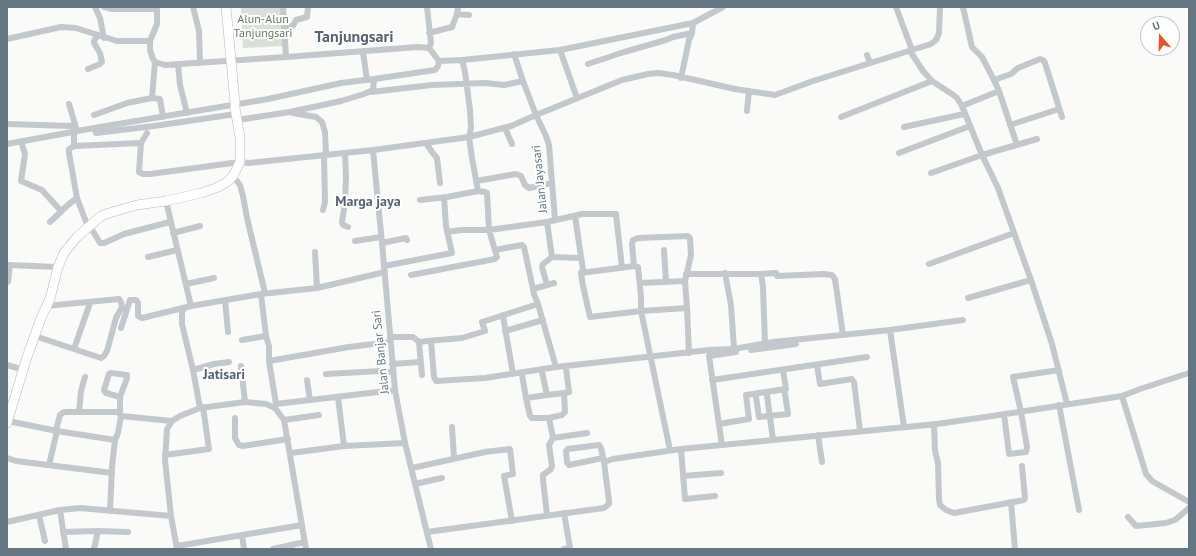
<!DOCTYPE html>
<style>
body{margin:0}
#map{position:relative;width:1196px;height:556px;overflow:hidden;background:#fafaf8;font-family:"PT Sans",sans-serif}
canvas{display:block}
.frame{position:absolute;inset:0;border:8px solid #657683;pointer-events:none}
.north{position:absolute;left:1140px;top:16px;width:40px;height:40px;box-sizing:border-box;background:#fff;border:1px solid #c1c8cd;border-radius:50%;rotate:340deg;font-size:11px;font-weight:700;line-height:16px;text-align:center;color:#657683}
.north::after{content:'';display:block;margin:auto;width:14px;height:18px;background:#e4572e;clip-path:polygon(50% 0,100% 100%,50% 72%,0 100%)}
</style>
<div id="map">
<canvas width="1196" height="556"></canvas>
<div class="frame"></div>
<div class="north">U</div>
</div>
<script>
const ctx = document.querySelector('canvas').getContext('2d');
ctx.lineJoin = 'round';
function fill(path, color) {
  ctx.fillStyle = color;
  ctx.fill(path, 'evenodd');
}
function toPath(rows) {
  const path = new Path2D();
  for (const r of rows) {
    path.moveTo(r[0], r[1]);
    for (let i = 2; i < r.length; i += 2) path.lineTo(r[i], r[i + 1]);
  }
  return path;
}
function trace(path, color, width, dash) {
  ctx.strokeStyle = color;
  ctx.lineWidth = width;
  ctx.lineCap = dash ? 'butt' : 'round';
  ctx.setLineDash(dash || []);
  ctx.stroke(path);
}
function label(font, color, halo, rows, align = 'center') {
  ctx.font = font + ' "PT Sans",sans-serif';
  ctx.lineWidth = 4;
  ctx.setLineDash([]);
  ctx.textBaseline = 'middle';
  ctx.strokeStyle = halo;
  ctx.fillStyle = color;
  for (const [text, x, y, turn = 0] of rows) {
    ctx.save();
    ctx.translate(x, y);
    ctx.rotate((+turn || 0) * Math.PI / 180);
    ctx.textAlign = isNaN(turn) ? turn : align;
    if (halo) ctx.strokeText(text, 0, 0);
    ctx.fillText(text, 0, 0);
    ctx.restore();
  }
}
fill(toPath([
 [241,7,282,7,284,46,243,48]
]), '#dadfd7');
const highway = toPath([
 [226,7,235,103],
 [7,423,27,357,41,318,50,299,58,267,64,253,77,237,101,216,109,213,137,205,166,201,201,193,216,188,227,182,233,176,240,162,240,138,235,108]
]);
trace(highway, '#b4b9bd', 10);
trace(toPath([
 [95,7,100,18,104,38],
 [104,7,112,9,157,9],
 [193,7,199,31,200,63],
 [427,7,431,43,429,48],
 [896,7,912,50],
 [963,7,972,47,982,57,994,80,999,91,1017,145],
 [457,14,469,15],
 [284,26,293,26,296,20,307,17,308,7],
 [429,33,452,27,457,14,458,7],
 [7,39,61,27,76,28,117,41,150,41,150,50,153,59,155,62,165,65,286,57,283,7],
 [150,41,157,24,157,7],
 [560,50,577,98],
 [910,51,923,71,932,81,952,94,957,98,962,106,982,155,998,188,1031,280,1052,344,1067,404],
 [363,52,367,80],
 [867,55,870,63],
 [286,57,418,47,429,48,439,61,462,60,560,50,693,23,723,7],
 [462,60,465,72,470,110,471,128,469,137,472,158,478,191,485,192,487,193,489,230,547,222,582,214,616,214,622,268],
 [155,62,152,98,160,99,163,117],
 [178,64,180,85,187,113],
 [588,64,624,52,666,40,673,37,692,33],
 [88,69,100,64,102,62,100,53,94,43,94,41,98,35],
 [681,78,689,40,692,33,693,23],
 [994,80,1011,74,1018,68,1040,59,1043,60,1045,63,1062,117],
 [523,81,536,115,546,136,549,145,555,220],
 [371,92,432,85,485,83,504,85,523,81,514,54],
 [69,104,77,131],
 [962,106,999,91],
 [747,111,749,91],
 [293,113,316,117,322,122,325,132,326,155],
 [94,115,127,103,152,98],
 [841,117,932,81],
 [237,120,290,112,341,101,364,94,373,90,374,79,435,70,438,66,439,61],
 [7,124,72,126,74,132,74,146,69,149,69,153,77,198,88,227],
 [1010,125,1059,109],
 [904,127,964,114],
 [94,128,96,133,154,126,236,114],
 [505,128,512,144],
 [21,141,25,154,21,181,42,190,61,211],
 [141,143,147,133],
 [426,143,432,152,437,158,440,183],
 [7,144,94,128,268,99,341,83,374,79],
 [74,146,141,143,139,172,143,174,150,174,240,162,249,163,373,150,469,137,511,126,536,115,622,80,648,74,658,73,673,75,735,89,775,95,813,81,931,44,936,40,939,33,940,7],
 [373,150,382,243,395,390,405,443,431,549],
 [345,153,346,177,345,203,342,222,343,225,348,227],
 [899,153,970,126],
 [931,173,982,155,1037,139],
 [233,176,240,185,243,196,247,218,265,293],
 [476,181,516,174,521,176,525,185,529,188,552,183],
 [420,200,447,197,478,191],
 [166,201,191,306],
 [323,210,325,202,324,155],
 [575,216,583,270,581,273,583,286,590,317,641,311,687,308,685,281,691,255,690,238,688,236,638,238,633,240,632,244,634,266],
 [50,222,69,204,77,198],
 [547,222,552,257,580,258],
 [90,226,100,243,104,243,124,234,170,222],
 [173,233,200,226],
 [355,241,381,237],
 [382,243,406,238,407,240],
 [495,250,522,245,524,247,534,294,538,304],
 [664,250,666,282],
 [315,252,317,288],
 [148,257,177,250],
 [929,264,1014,233],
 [7,265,58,267],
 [384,266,452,253,446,226,444,197],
 [581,273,634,266,638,267,641,297,641,311,670,450],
 [686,274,761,274,763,287,765,344],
 [761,274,776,273,777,276,824,274,832,275,835,279,843,335],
 [411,275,495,259,497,257,489,230,461,230,447,232],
 [8,282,10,265],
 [640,283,685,281],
 [186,284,214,278],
 [547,285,542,267,543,264,552,257],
 [533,289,554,283],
 [261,294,266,336,269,346,269,361,276,404,275,407],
 [968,298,1031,280],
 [225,300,228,332],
 [687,308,689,353],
 [503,316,513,374],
 [121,328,130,300,136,300,138,303,138,316,142,318,191,306,261,294,317,288,385,272],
 [890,330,904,427],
 [505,331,543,320],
 [35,336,101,358,104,356,107,351,116,318,122,307,121,302,119,299,46,306],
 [390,337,413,337,419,342,422,375],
 [242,340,266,336],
 [419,342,427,341,462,338,485,331,482,322,538,304,556,367,485,378,436,381,434,377,431,341],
 [74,349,90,303],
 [734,349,773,342,890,330,963,320],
 [751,350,796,344],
 [269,361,349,347,390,342],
 [392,364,420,362],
 [7,365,24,370],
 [817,365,820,384,852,379],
 [241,366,245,402],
 [556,367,709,350,734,349,731,305,725,273],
 [193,370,214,364,229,362],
 [542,372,547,395,526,398,530,416,532,418,549,418],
 [326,374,381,371,392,372],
 [522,375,526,398],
 [307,380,310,400],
 [712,380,867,357],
 [854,382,860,431],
 [564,393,569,392,566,368],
 [547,395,564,393,565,412,562,415,549,418,553,438,549,445,552,466,551,469,543,475,543,480,547,515],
 [767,395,773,440],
 [1122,396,1146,474,1152,481,1189,502],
 [120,397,106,393,104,390,109,374,111,373,127,375,127,378,120,397,120,414],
 [338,397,344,446],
 [756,397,759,417,788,414,785,394],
 [276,404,395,390],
 [1059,405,1079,510],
 [200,408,245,402,266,404,275,408,284,420,306,549],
 [79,412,81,391,85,377],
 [1004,414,1009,454,1026,452,1027,447,1021,412,1013,377,1059,370],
 [121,416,172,421],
 [235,418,235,438,239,445,243,446,288,439],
 [284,420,319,415],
 [8,421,57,431,115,440,112,467,110,511],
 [719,424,749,419,746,395,786,389,783,370],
 [934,424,935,451,938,463,939,499,940,505,946,510,954,513,1024,500,1025,498,1022,466],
 [452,427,454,458],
 [56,430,60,415,64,412,118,412,121,416,118,433,115,440],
 [818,435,822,462],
 [553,438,587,433],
 [722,445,709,356,736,352],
 [681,449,685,499,715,496],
 [291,453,344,446,405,443],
 [165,455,209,449,203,407],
 [7,458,16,461,112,473],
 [603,458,569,465,567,462,566,451,568,449,599,445,601,448,604,462],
 [49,465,57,431],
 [412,468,485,452,510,449,513,474,504,476,512,521],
 [683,476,721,473],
 [415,484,442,478],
 [1011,502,1015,549],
 [60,510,66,549],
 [39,515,45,541],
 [1128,517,1136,526,1166,523,1175,520,1189,508],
 [7,522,60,510,80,508,171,516],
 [63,532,98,531],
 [427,532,604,508,609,504,609,501,604,462,613,459,681,449,937,424,999,415,1122,396,1140,389,1189,373],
 [242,535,244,549],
 [177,546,302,525],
 [94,549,98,531,128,532],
 [177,549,171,516,165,460,167,429,172,421,180,416,200,408,193,370,182,324,182,312,184,309],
 [273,549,305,542],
 [564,549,570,548,564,513]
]), '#c3c8cc', 6);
trace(highway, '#fff', 9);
const highwayBridge = toPath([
 [235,103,235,108]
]);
trace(highwayBridge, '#b4b9bd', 10, []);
trace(highwayBridge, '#fff', 9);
label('12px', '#687a64', '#fff', [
 ["Alun-Alun",263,20],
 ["Tanjungsari",263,34]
]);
label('12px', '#657683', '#fff', [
 ["Jalan Jayasari",540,179,-96],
 ["Jalan Banjar Sari",381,352,-96]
]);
label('bold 14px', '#57646e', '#fff', [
 ["Marga jaya",368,202],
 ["Jatisari",224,375]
]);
label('bold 16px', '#57646e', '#fff', [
 ["Tanjungsari",354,37]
]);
</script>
